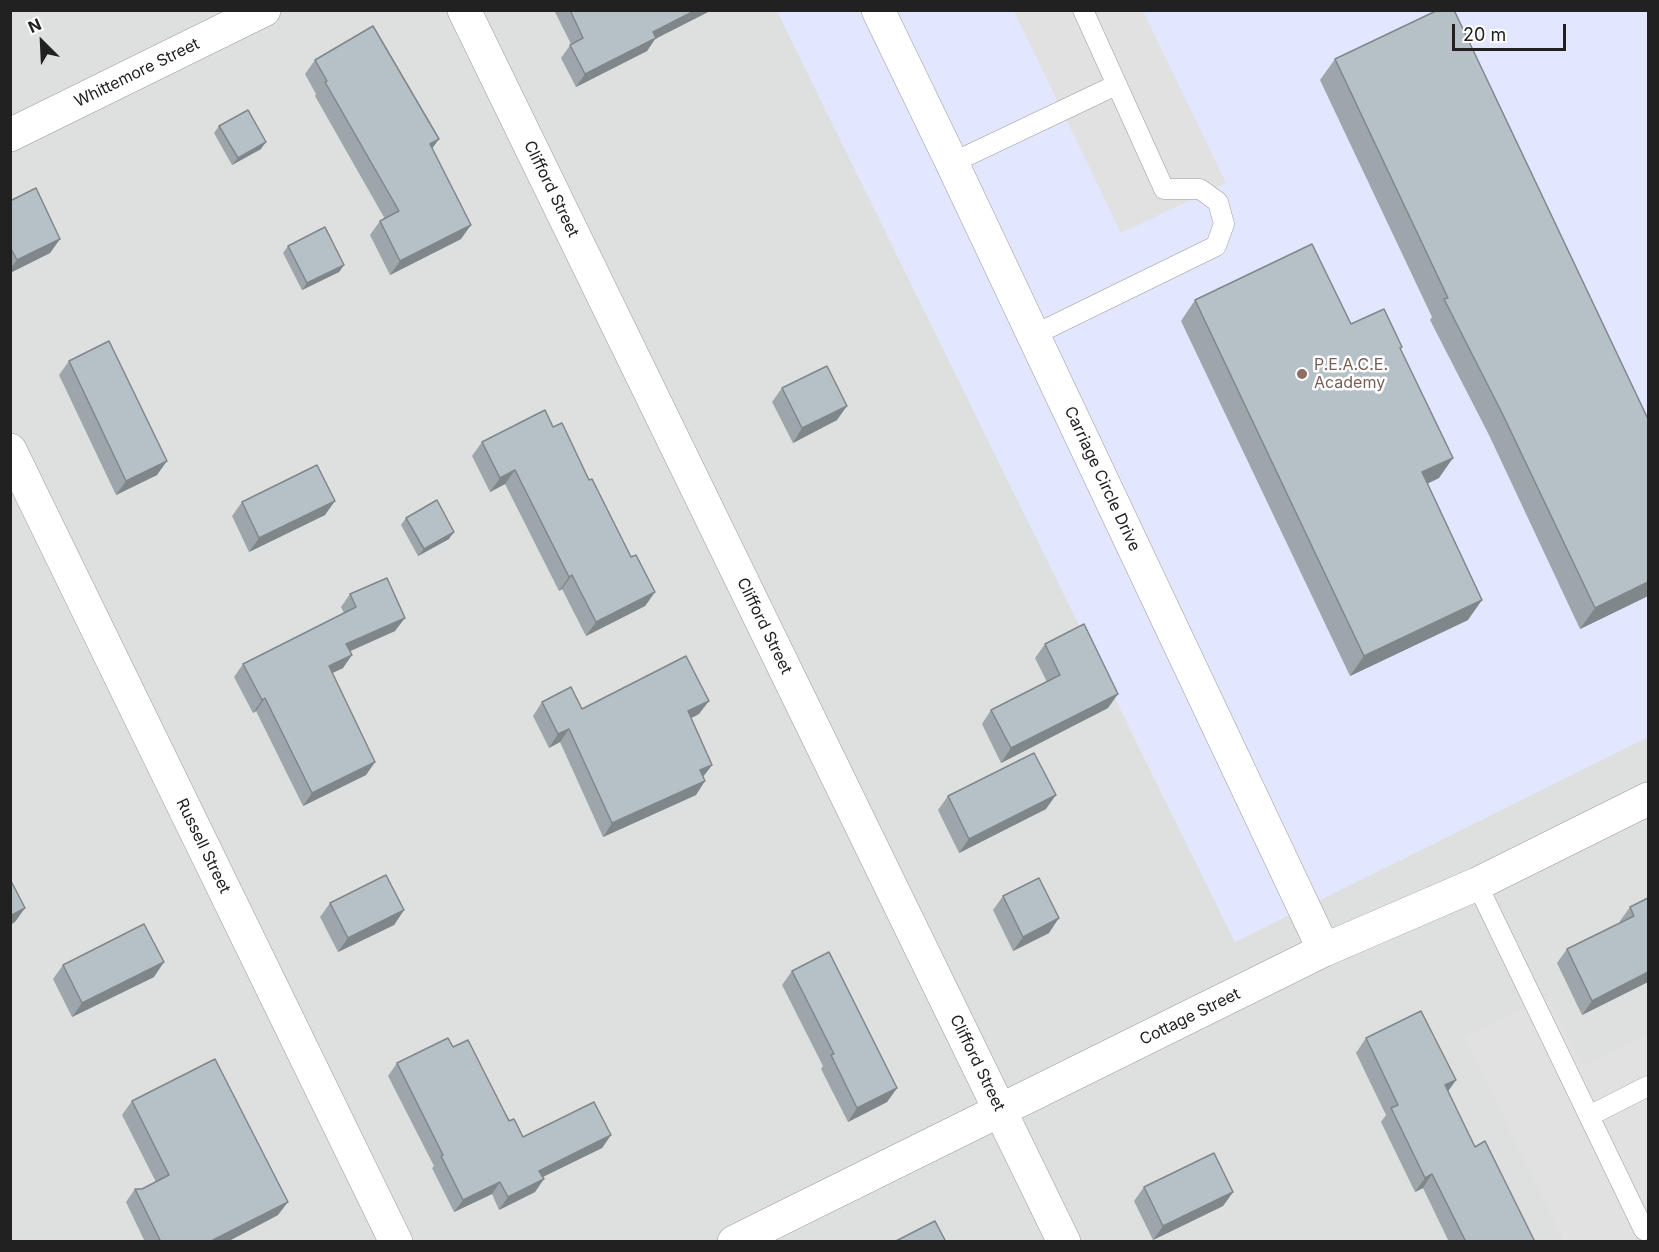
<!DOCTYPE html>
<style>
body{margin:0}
#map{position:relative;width:1659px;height:1252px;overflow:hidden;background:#e7ecf2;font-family:Inter,sans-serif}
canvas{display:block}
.frame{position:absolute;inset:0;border:12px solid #212121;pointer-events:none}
.north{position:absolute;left:12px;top:12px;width:60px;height:60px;-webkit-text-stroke:4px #fff;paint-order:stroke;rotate:336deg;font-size:16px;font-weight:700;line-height:24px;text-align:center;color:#212121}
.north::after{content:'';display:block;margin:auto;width:21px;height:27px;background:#212121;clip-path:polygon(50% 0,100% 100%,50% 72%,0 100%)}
.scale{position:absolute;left:1452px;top:24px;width:114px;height:27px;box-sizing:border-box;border:3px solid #212121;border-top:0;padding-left:8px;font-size:18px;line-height:21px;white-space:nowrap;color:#212121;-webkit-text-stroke:4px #fff;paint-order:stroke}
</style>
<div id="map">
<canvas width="1659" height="1252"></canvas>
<div class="frame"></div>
<div class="north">N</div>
<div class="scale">20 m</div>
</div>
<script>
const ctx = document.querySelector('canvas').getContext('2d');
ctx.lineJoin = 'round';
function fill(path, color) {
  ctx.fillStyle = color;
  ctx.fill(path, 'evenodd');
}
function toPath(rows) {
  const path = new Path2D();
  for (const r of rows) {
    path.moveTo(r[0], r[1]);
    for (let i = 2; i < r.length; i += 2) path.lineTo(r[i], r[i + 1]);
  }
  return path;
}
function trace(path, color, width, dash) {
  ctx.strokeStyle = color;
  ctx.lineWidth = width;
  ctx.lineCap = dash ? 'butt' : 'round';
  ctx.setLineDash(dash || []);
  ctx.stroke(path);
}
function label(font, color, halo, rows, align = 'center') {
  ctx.font = font + ' Inter,sans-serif';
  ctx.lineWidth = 5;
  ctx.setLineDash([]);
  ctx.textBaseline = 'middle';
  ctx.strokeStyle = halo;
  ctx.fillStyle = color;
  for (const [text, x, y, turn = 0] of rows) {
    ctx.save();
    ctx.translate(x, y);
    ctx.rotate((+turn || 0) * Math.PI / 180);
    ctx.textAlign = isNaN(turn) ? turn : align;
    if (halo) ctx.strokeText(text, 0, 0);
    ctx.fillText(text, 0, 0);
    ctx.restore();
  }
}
fill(toPath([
 [10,11,777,11,1235,942,1648,737,1648,1241,11,1241]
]), '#dedfdf');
fill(toPath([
 [777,11,1648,11,1648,737,1235,942]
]), '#e3e6ff');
fill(toPath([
 [1014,11,1143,11,1226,183,1121,233],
 [1549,996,1583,1066,1648,1033,1648,1241,1564,1241,1464,1037]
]), '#e1e1e1');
const lane = toPath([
 [952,163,1116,85],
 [1034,335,1216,246,1224,224,1218,202,1200,189,1164,189,1083,10],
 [1477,884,1644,1230,1648,1228],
 [1589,1116,1648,1086]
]);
const street = toPath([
 [464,10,1064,1242],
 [878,10,952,163,1324,950],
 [10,135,264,10],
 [10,450,396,1242],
 [734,1242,1324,950,1477,884,1648,799]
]);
trace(lane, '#9b9b9b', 21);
trace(street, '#9b9b9b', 34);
trace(lane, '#fff', 20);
trace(street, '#fff', 33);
fill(toPath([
 [554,10,712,10,655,39,647,51,576,87,561,58,571,44],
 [1335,59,1648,596,1580,629,1489,435,1430,320,1432,317,1320,80],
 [315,60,432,149,461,239,390,275,370,235,380,221,385,219,315,96,316,94,305,74],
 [219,126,261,149,232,165,214,133],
 [10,201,60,239,50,253,10,273],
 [288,246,344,265,339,272,302,290,283,253],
 [1195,300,1351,324,1400,350,1439,478,1427,484,1468,620,1350,676,1181,321],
 [69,361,157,475,116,495,59,375],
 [782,388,837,420,793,443,772,402],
 [553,427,589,480,631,557,655,592,645,606,586,636,562,589,559,591,505,484,490,492,472,456,482,442],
 [242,502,325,515,249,552,232,516],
 [406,518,449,539,418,556,401,525],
 [350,594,395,631,350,651,343,668,332,673,375,762,366,775,303,806,256,711,253,713,234,677,243,664,344,613,341,607],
 [1045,644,1108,708,1001,763,982,724,991,710,1047,682,1035,658],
 [542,702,582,709,699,714,691,718,712,765,703,777,696,795,603,837,560,742,549,748,533,716],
 [948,796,1046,809,959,853,938,810],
 [1003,896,1049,933,1013,951,993,910],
 [1648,898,1648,982,1582,1015,1557,963,1567,949,1620,923,1620,921,1630,907],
 [330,903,404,910,394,925,338,952,320,917],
 [63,965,154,977,72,1017,53,979],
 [792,971,897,1088,887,1102,848,1122,821,1069,823,1066,782,985],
 [1366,1038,1456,1080,1448,1091,1475,1147,1535,1242,1449,1242,1423,1188,1415,1192,1381,1122,1386,1115,1356,1053],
 [453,1047,523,1137,611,1135,602,1148,543,1177,535,1192,499,1210,492,1194,454,1212,432,1168,434,1166,388,1076,397,1063],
 [132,1101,278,1215,227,1242,145,1242,126,1202,135,1189,142,1189,156,1182,122,1115],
 [1144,1187,1233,1192,1223,1206,1153,1240,1134,1201]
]), '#9da6ab');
fill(toPath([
 [696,10,712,10,655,39,647,51,576,87,585,74,653,32],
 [439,139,429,153,430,144],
 [266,142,261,149,232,165,238,158],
 [471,225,461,239,390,275,400,261],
 [60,239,50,253,10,273,10,269,17,260],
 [344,265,339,272,302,290,307,283],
 [847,406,837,420,793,443,802,428],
 [1453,458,1439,478,1407,493,1422,472],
 [167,461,157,475,116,495,126,481],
 [515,470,505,484,490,492,500,478],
 [335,501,325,515,249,552,259,538],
 [454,532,449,539,418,556,424,549],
 [572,575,562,589,559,591,569,577],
 [1648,582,1648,596,1580,629,1595,608],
 [655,592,645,606,586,636,596,622],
 [1482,600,1468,620,1350,676,1364,656],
 [405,618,395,631,337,657,346,644],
 [352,655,343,668,320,679,329,666],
 [1118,694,1108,708,1001,763,1011,748],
 [265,698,256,711,253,713,262,700],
 [709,701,699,714,678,725,688,711],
 [569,729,560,742,549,748,558,734],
 [375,762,366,775,303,806,312,793],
 [712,765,702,778,700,770],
 [705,781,696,795,603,837,612,823],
 [1056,795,1046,809,959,853,969,839],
 [25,908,15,922,10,925,10,916],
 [404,910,394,925,338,952,348,938],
 [1059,918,1049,933,1013,951,1023,937],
 [164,962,154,977,72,1017,82,1003],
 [1648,972,1648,982,1582,1015,1592,1001],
 [1456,1080,1446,1094,1445,1085],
 [897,1088,887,1102,848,1122,857,1108],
 [611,1135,602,1148,530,1183,539,1171],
 [1432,1174,1423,1188,1415,1192,1425,1178],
 [544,1179,535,1192,499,1210,508,1197],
 [500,1182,492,1194,454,1212,463,1200],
 [1233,1192,1223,1206,1153,1240,1163,1226],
 [288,1202,278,1215,227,1242,212,1242,213,1240]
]), '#7f878b');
const building = toPath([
 [570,10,696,10,653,32,656,38,585,74,570,45,583,38,570,10],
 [1438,10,1454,10,1648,419,1648,582,1595,608,1503,415,1444,299,1448,298,1335,59,1438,10],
 [373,26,439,139,430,144,471,225,400,261,380,221,399,211,325,82,327,81,315,60,373,26],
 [248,110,266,142,238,158,219,126,248,110],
 [36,188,60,239,17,260,10,247,10,201,36,188],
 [325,227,344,265,307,283,288,246,325,227],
 [1312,244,1351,324,1384,309,1402,347,1400,348,1453,458,1422,472,1482,600,1364,656,1195,300,1312,244],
 [109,341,167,461,126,481,69,361,109,341],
 [827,366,847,406,802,428,782,388,827,366],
 [545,410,553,427,562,423,589,480,592,479,631,557,636,555,655,592,596,622,572,575,569,577,515,470,500,478,482,442,545,410],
 [317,465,335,501,259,538,242,502,317,465],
 [437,500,454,532,424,549,406,518,437,500],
 [387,578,405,618,346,644,352,655,329,666,375,762,312,793,265,698,262,700,243,664,356,607,350,594,387,578],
 [1084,624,1118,694,1011,748,991,710,1060,675,1045,644,1084,624],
 [686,656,709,701,688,711,712,765,700,770,705,781,612,823,569,729,558,734,542,702,571,687,582,709,686,656],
 [1034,753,1056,795,969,839,948,796,1034,753],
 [386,875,404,910,348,938,330,903,386,875],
 [1039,878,1059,918,1023,937,1003,896,1039,878],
 [10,879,25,908,10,916,10,879],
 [1648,898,1648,972,1592,1001,1567,949,1634,916,1630,907,1648,898],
 [144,924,164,962,82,1003,63,965,144,924],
 [829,952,897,1088,857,1108,831,1055,834,1054,792,971,829,952],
 [1421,1011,1456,1080,1445,1085,1475,1147,1485,1141,1535,1242,1466,1242,1432,1174,1425,1178,1391,1108,1398,1105,1366,1038,1421,1011],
 [448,1038,453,1047,468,1040,509,1121,514,1119,523,1137,594,1102,611,1135,539,1171,544,1179,508,1197,500,1182,463,1200,441,1156,443,1155,397,1063,448,1038],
 [215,1059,288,1202,213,1240,214,1242,161,1242,135,1189,142,1189,169,1175,132,1101,215,1059],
 [1214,1153,1233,1192,1163,1226,1144,1187,1214,1153],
 [935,1221,946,1242,894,1242,935,1221]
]);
fill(building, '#b6c1c7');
trace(building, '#7f878b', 1.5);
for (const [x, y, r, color] of [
 [1302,374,6,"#8d6e63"]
]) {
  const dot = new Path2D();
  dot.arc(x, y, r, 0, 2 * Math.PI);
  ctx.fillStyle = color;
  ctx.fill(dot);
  trace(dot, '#fff', 2);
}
label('16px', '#212121', '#fff', [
 ["Whittemore Street",137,73,-26],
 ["Clifford Street",551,189,64],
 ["Carriage Circle Drive",1102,479,65],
 ["Clifford Street",764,626,64],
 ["Russell Street",203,846,64],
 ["Cottage Street",1190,1017,-26],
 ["Clifford Street",977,1063,64]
]);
label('16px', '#785e54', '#fff', [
 ["P.E.A.C.E.",1314,365],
 ["Academy",1314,383]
], 'left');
</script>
